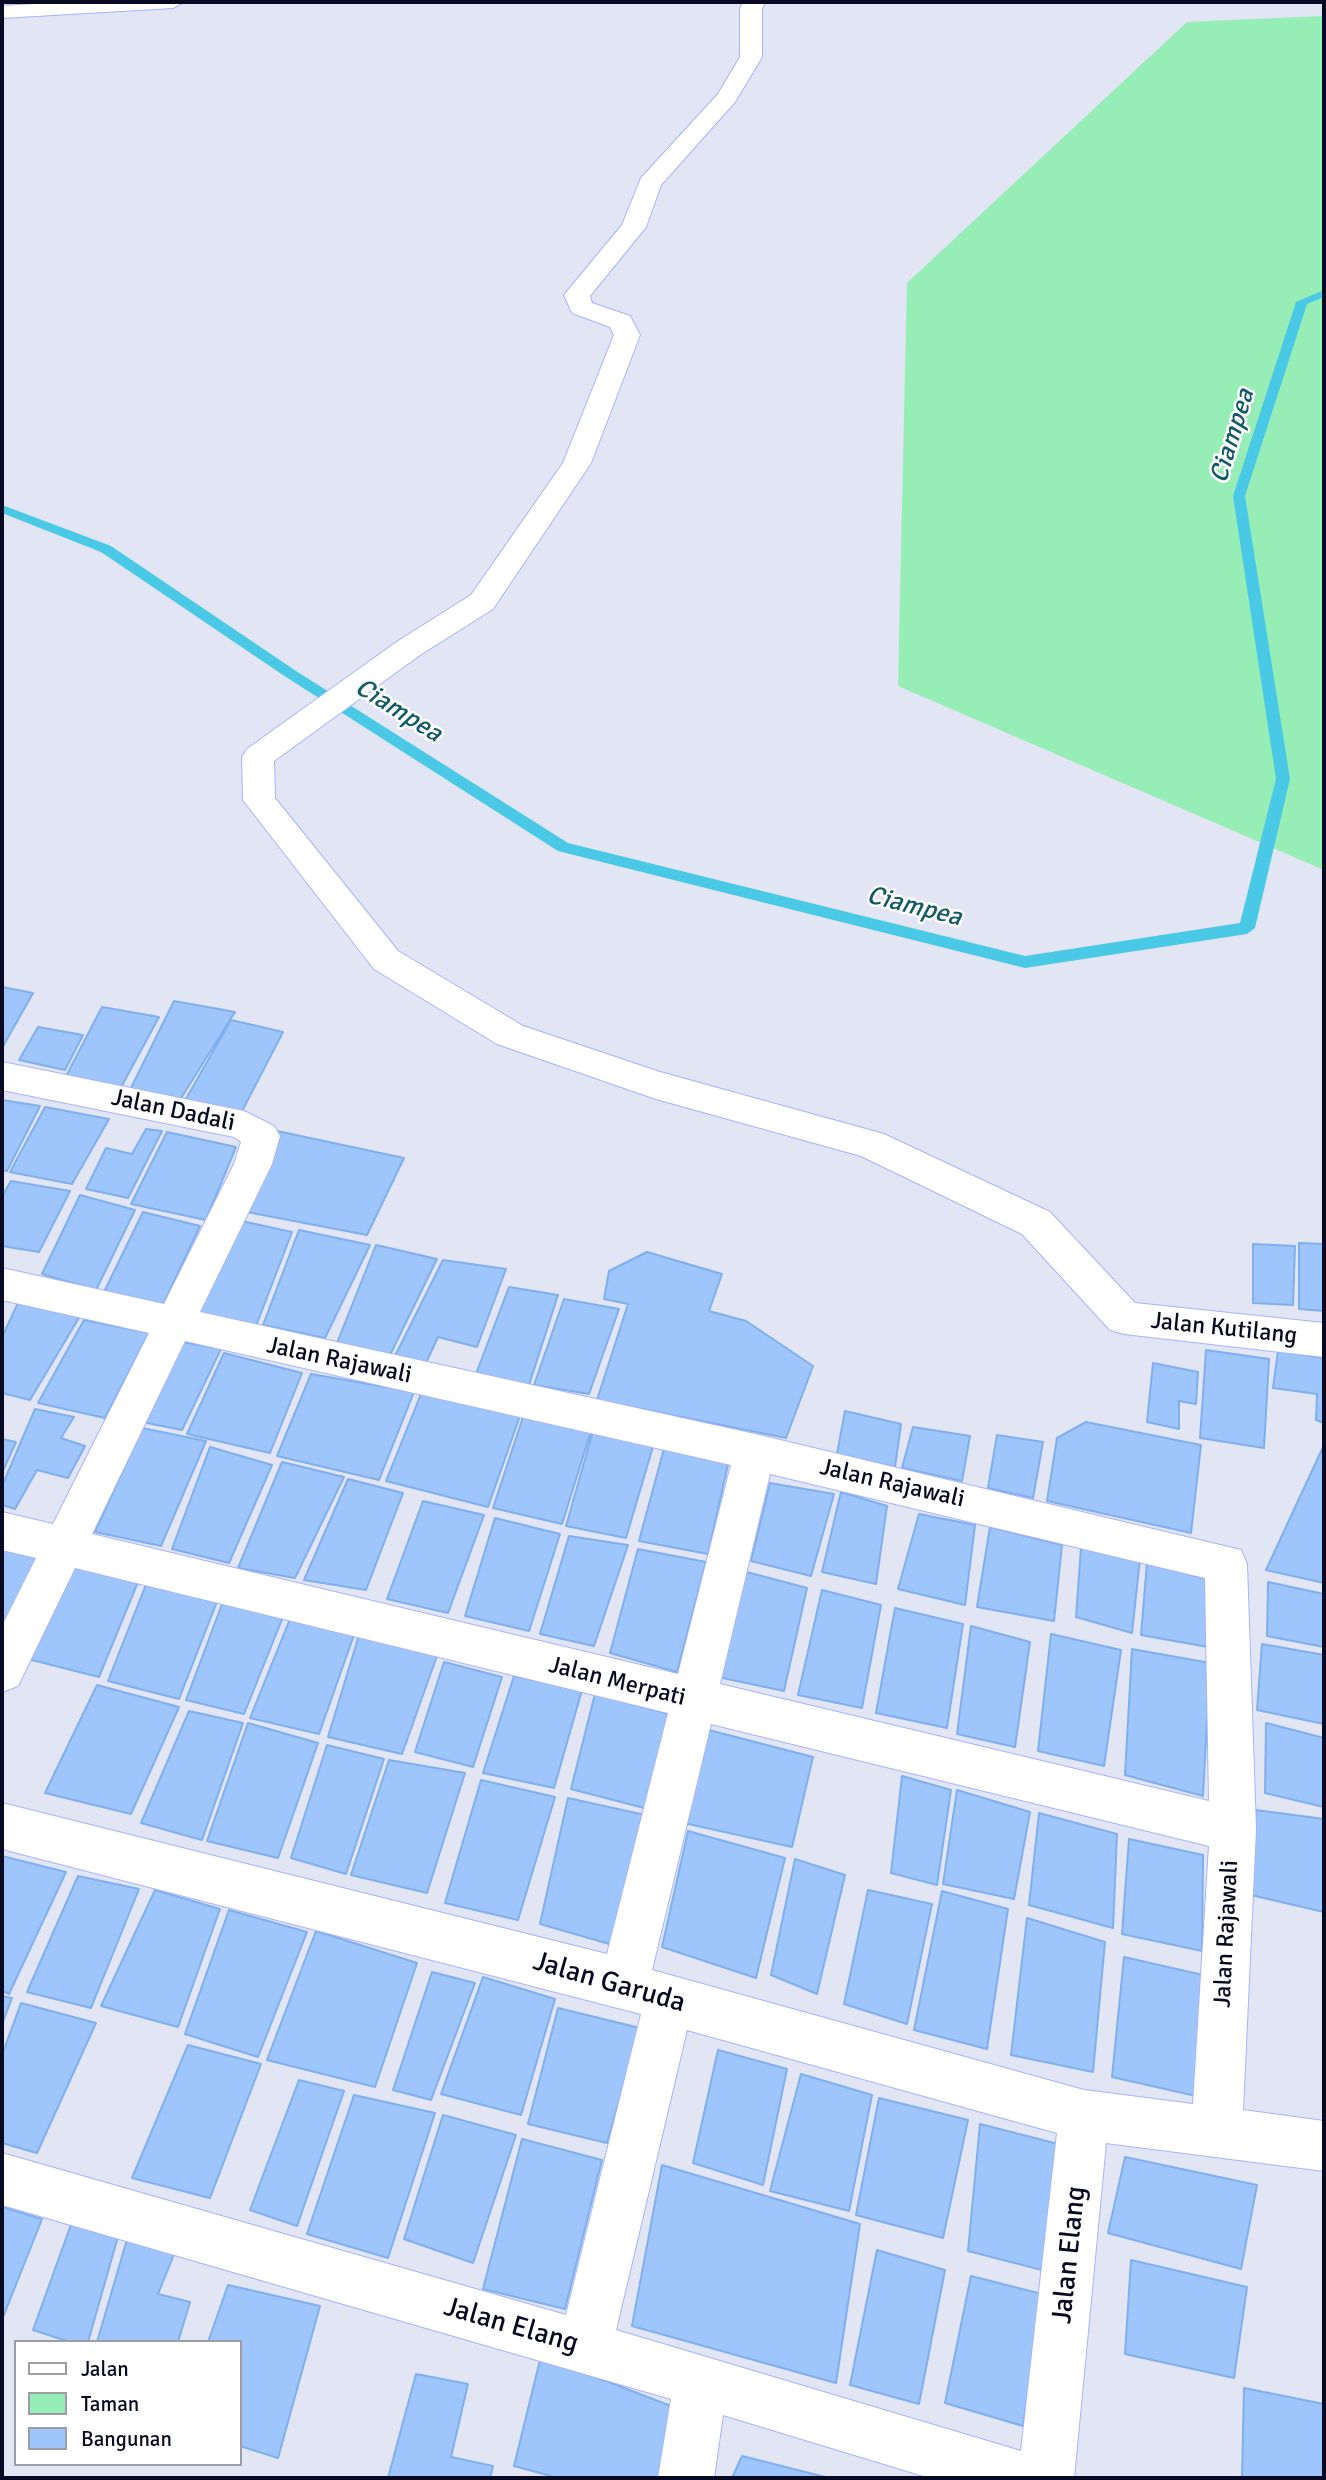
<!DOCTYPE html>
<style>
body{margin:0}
#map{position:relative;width:1326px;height:2480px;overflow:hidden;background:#e2e5f4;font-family:Signika,sans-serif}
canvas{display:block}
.frame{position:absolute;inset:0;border:4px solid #080a23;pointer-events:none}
.legend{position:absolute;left:14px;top:2340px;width:228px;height:126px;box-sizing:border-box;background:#fff;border:2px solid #9c9da7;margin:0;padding:9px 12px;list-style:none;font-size:21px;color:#080a23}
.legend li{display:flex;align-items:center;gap:14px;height:35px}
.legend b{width:35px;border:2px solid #9c9da7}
</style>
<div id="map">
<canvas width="1326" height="2480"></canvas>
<div class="frame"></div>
<ul class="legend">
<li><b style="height:9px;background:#fff"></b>Jalan</li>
<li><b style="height:19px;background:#96edb6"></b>Taman</li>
<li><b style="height:19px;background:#9ec6fc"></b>Bangunan</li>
</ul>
</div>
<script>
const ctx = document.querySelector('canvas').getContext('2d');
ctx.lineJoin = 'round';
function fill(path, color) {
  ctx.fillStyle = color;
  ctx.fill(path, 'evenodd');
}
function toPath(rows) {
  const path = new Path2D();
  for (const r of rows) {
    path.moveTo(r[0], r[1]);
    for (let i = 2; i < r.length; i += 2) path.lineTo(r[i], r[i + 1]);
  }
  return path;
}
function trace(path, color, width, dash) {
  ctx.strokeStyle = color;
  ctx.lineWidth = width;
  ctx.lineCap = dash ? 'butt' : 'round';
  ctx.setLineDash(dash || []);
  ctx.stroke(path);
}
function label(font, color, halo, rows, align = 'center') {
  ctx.font = font + ' Signika,sans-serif';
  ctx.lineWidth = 5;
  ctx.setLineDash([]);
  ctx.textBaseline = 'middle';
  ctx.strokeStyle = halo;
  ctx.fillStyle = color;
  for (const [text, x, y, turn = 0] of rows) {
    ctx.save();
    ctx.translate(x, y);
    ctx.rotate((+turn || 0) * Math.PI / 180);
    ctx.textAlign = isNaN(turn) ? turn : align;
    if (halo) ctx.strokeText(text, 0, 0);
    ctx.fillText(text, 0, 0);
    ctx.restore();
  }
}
fill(toPath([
 [1324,16,1324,870,898,686,907,283,1187,22]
]), '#96edb6');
fill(toPath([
 [1324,290,1324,297,1307,304,1245,496,1290,779,1255,928,1247,934,1025,968,558,851,286,677,101,552,2,513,2,505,111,546,296,671,568,843,1025,956,1240,923,1276,779,1233,496,1296,302,1324,290]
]), '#49c9e5');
const building = toPath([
 [2,987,33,993,2,1048,2,987],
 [174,1001,235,1012,178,1103,129,1092,174,1001],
 [102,1007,159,1017,119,1091,64,1080,102,1007],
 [231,1020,283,1032,240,1115,183,1104,231,1020],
 [38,1027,83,1035,65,1070,19,1060,38,1027],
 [2,1100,40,1106,7,1171,2,1170,2,1100],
 [45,1107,109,1119,72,1184,10,1172,45,1107],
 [146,1129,162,1131,128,1198,86,1189,106,1148,132,1154,146,1129],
 [277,1131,404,1158,367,1235,247,1212,277,1131],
 [167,1132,236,1147,206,1220,131,1204,167,1132],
 [11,1181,70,1191,39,1252,2,1246,2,1196,11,1181],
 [80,1195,135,1210,96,1290,42,1274,80,1195],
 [143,1212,200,1226,162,1307,104,1292,143,1212],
 [237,1220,292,1232,256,1326,199,1314,237,1220],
 [299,1230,370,1245,325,1338,263,1325,299,1230],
 [1299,1243,1324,1244,1324,1311,1299,1309,1299,1243],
 [1253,1244,1295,1246,1293,1305,1253,1303,1253,1244],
 [376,1245,437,1259,390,1355,337,1343,376,1245],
 [647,1252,722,1274,709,1311,746,1321,813,1366,786,1438,597,1400,628,1304,604,1299,609,1271,647,1252],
 [443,1260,506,1269,477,1347,438,1337,425,1365,395,1356,443,1260],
 [509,1287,558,1295,529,1385,476,1374,509,1287],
 [564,1299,619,1309,589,1394,534,1385,564,1299],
 [18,1303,83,1311,30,1400,2,1393,2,1337,18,1303],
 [84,1320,149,1333,105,1418,38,1403,84,1320],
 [177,1341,221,1349,182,1430,142,1422,177,1341],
 [1206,1350,1269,1359,1264,1448,1200,1438,1206,1350],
 [1278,1351,1324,1358,1324,1423,1316,1420,1317,1394,1273,1388,1278,1351],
 [224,1353,302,1373,270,1453,187,1434,224,1353],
 [1153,1363,1198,1372,1196,1404,1179,1401,1179,1429,1147,1422,1153,1363],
 [311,1374,414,1392,379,1480,277,1456,311,1374],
 [421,1394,521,1413,488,1507,386,1481,421,1394],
 [35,1409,74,1417,61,1438,85,1446,68,1478,37,1470,15,1509,2,1505,2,1486,35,1409],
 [845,1411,901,1424,895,1467,837,1454,845,1411],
 [524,1414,592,1428,562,1524,493,1508,524,1414],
 [1086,1422,1201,1445,1191,1533,1047,1501,1057,1438,1086,1422],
 [913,1427,970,1436,962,1481,902,1468,913,1427],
 [142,1428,206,1441,161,1546,95,1532,142,1428],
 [593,1431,654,1443,626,1538,566,1526,593,1431],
 [997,1435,1043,1442,1033,1498,988,1488,997,1435],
 [2,1439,16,1442,2,1473,2,1439],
 [665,1445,729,1460,708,1554,639,1541,665,1445],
 [1324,1445,1324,1583,1266,1570,1324,1445],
 [210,1447,272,1465,229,1563,172,1549,210,1447],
 [282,1462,344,1477,295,1578,238,1568,282,1462],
 [348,1479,403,1493,366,1590,304,1580,348,1479],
 [770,1483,834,1494,811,1576,751,1561,770,1483],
 [841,1492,887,1506,876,1584,822,1572,841,1492],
 [423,1501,484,1515,448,1613,387,1599,423,1501],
 [919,1514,975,1525,965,1605,898,1589,919,1514],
 [495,1518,560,1534,529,1631,465,1616,495,1518],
 [990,1527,1062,1545,1054,1621,977,1607,990,1527],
 [569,1536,628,1545,594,1646,540,1634,569,1536],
 [2,1542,44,1554,2,1641,2,1542],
 [1081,1548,1140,1559,1132,1633,1076,1617,1081,1548],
 [638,1549,706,1562,677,1672,610,1653,638,1549],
 [71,1561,140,1577,99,1677,28,1659,71,1561],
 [1147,1563,1210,1580,1208,1647,1141,1635,1147,1563],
 [743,1571,807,1588,784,1691,718,1677,743,1571],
 [147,1582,218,1599,179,1699,108,1681,147,1582],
 [1268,1582,1324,1594,1324,1647,1267,1636,1268,1582],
 [822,1590,881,1605,862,1708,798,1695,822,1590],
 [224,1599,283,1617,244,1714,186,1700,224,1599],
 [895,1608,963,1624,947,1728,876,1713,895,1608],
 [290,1619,354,1635,319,1734,250,1718,290,1619],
 [971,1626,1030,1642,1015,1747,957,1734,971,1626],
 [360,1632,438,1653,402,1754,328,1737,360,1632],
 [1051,1634,1121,1650,1104,1766,1038,1751,1051,1634],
 [1262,1644,1324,1655,1324,1724,1257,1710,1262,1644],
 [1132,1649,1210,1663,1203,1796,1125,1775,1132,1649],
 [444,1662,502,1677,473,1767,415,1752,444,1662],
 [514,1676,582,1690,554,1788,483,1773,514,1676],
 [97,1685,179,1707,131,1814,45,1793,97,1685],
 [595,1694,669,1714,648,1809,571,1789,595,1694],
 [189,1711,243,1723,202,1840,141,1823,189,1711],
 [248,1723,318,1743,278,1858,207,1841,248,1723],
 [1266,1723,1324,1738,1324,1807,1265,1793,1266,1723],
 [701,1728,813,1757,792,1847,684,1823,701,1728],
 [327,1745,384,1759,346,1874,291,1858,327,1745],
 [389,1760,465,1773,427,1893,351,1875,389,1760],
 [902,1776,951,1790,937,1885,891,1873,902,1776],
 [481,1780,555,1797,518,1920,445,1903,481,1780],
 [957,1790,1030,1812,1014,1899,943,1884,957,1790],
 [568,1798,654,1817,613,1945,540,1924,568,1798],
 [1256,1810,1324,1819,1324,1912,1251,1895,1256,1810],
 [1039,1813,1117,1834,1113,1928,1029,1905,1039,1813],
 [688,1831,785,1858,756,1978,662,1947,688,1831],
 [1129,1839,1203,1855,1202,1951,1122,1934,1129,1839],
 [2,1856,66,1872,9,1994,2,1991,2,1856],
 [795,1859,845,1875,817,1994,771,1975,795,1859],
 [78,1876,139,1889,91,2008,27,1992,78,1876],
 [155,1890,220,1909,178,2027,101,2006,155,1890],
 [868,1890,932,1904,907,2024,844,2004,868,1890],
 [942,1891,1008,1909,987,2049,914,2030,942,1891],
 [229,1910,307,1932,258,2057,185,2034,229,1910],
 [1027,1918,1105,1942,1093,2072,1011,2055,1027,1918],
 [316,1931,417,1963,375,2087,267,2060,316,1931],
 [1124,1957,1203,1975,1196,2096,1112,2077,1124,1957],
 [432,1972,475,1983,431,2100,393,2090,432,1972],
 [483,1977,555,1999,521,2115,441,2094,483,1977],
 [2,1996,12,1998,2,2024,2,1996],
 [21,2003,96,2023,37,2153,2,2143,2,2055,21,2003],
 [558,2008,640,2028,607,2143,528,2124,558,2008],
 [188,2045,261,2064,210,2198,132,2178,188,2045],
 [718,2050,787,2069,763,2185,693,2163,718,2050],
 [801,2074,872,2095,849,2211,770,2191,801,2074],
 [299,2080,344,2091,297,2226,250,2210,299,2080],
 [354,2095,435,2113,388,2258,307,2234,354,2095],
 [879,2098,968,2120,943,2238,856,2215,879,2098],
 [443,2115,516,2135,473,2263,404,2239,443,2115],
 [980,2124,1066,2146,1046,2271,968,2251,980,2124],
 [522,2139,602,2160,565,2309,483,2289,522,2139],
 [1125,2157,1257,2185,1241,2269,1108,2233,1125,2157],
 [662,2165,860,2224,836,2383,632,2326,662,2165],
 [2,2207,42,2219,2,2320,2,2207],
 [73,2219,119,2233,88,2342,70,2342,33,2330,73,2219],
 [128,2236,177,2247,158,2294,190,2302,178,2342,97,2342,128,2236],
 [877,2250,945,2270,919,2404,850,2385,877,2250],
 [1131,2260,1247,2287,1234,2378,1125,2354,1131,2260],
 [971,2276,1042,2294,1023,2426,945,2403,971,2276],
 [228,2285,320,2306,278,2458,240,2446,240,2342,208,2342,228,2285],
 [541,2356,684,2411,672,2478,558,2478,514,2466,541,2356],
 [416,2374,468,2384,451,2457,493,2466,490,2478,388,2478,416,2374],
 [1244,2388,1324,2404,1324,2478,1242,2478,1244,2388],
 [742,2456,829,2478,732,2478,742,2456]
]);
fill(building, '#9ec6fc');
trace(building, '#7fafed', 2);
const street = toPath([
 [66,2,184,2,173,8,2,18,2,6,66,2],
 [743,2,765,2,762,9,762,57,735,102,661,185,646,227,590,296,592,303,630,316,640,335,591,463,493,609,420,655,274,761,275,798,398,951,523,1026,660,1072,884,1134,1050,1212,1135,1303,1324,1323,1324,1357,1124,1334,1110,1330,1022,1234,861,1156,656,1099,497,1044,374,969,243,800,242,757,247,749,398,641,471,595,563,463,614,335,610,327,572,313,564,295,622,225,641,178,718,94,740,57,740,9,743,2],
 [2,1062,244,1111,274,1126,280,1136,272,1164,200,1312,755,1434,1241,1550,1247,1564,1256,1829,1243,2110,1324,2121,1324,2171,1106,2143,1074,2478,930,2478,723,2415,714,2478,658,2478,671,2399,2,2205,2,2153,566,2315,641,2014,2,1849,2,1803,607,1954,668,1713,75,1568,18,1686,2,1692,2,1626,36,1558,2,1550,2,1512,53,1524,149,1333,2,1300,2,1268,164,1304,234,1164,241,1142,234,1137,2,1090,2,1062],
 [185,1341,731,1465,678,1674,92,1534,185,1341],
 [770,1474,1205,1578,1209,1801,720,1684,770,1474],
 [711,1724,1209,1846,1193,2104,1084,2090,652,1970,711,1724],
 [687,2030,1057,2133,1021,2451,616,2330,687,2030]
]);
trace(street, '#a6b4fc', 2);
fill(street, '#fff');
label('24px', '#080a23', '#fff', [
 ["Jalan Dadali",173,1111,12],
 ["Jalan Kutilang",1224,1329,6],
 ["Jalan Rajawali",339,1361,12],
 ["Jalan Rajawali",892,1484,13],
 ["Jalan Merpati",617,1682,14],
 ["Jalan Rajawali",1227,1934,-87]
]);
label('italic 26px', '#135b69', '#fff', [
 ["Ciampea",1233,436,-73],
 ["Ciampea",398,711,32],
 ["Ciampea",914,907,14]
]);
label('28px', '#080a23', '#fff', [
 ["Jalan Garuda",609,1983,16],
 ["Jalan Elang",1070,2255,-84],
 ["Jalan Elang",511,2326,16]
]);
</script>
